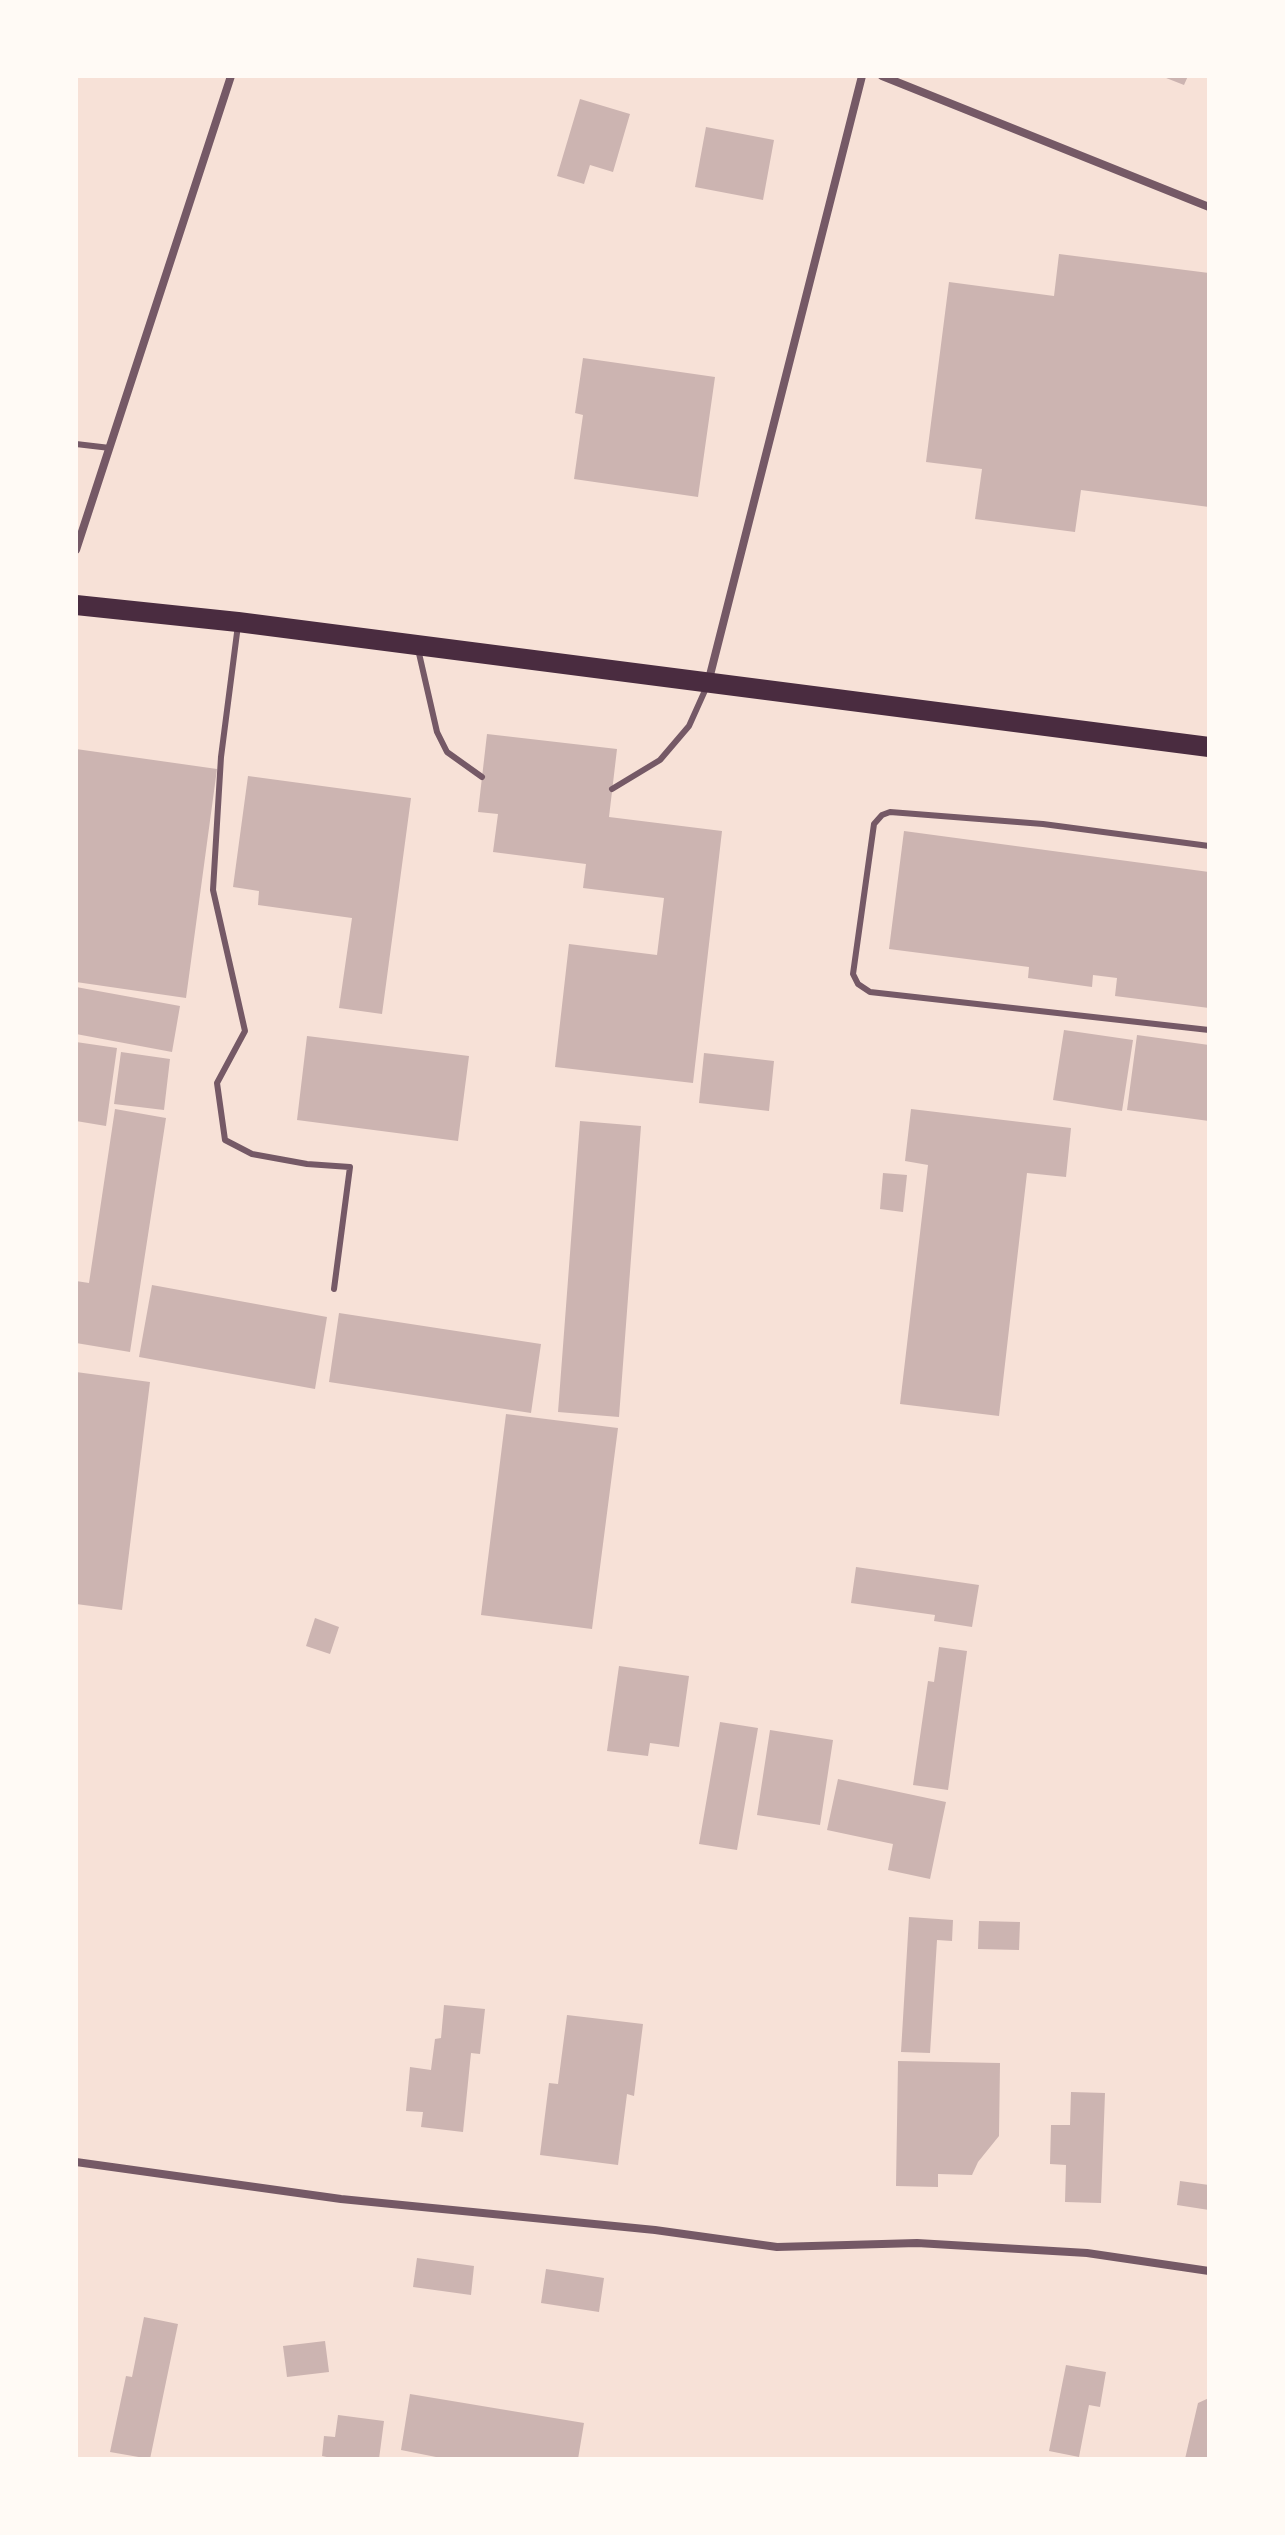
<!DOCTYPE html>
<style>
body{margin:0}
#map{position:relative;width:1285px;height:2535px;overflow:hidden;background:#f7e1d7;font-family:Merriweather,serif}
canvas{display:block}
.frame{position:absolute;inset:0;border:78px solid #fffaf5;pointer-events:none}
</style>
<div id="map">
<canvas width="1285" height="2535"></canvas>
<div class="frame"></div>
</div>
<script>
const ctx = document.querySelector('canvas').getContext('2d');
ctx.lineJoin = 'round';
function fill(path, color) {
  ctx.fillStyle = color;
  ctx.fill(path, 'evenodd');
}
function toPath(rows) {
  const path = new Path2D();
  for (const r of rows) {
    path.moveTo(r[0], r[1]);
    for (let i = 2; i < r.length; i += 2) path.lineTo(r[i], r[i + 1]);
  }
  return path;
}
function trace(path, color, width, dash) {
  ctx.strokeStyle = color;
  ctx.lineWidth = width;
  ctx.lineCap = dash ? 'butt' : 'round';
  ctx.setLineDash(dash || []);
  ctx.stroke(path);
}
fill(toPath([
 [1161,76,1188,76,1184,85],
 [580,99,630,114,613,172,590,165,584,184,557,176],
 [706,127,774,140,763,200,695,187],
 [1059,254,1209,273,1209,507,1081,490,1075,532,975,519,982,469,926,462,949,282,1054,296],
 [583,358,715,377,698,497,574,479,583,415,575,413],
 [487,734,617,749,609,817,722,831,693,1083,555,1067,569,944,657,955,664,898,583,888,586,864,493,852,498,814,478,812],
 [76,749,217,769,186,998,76,982],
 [248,776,411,798,382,1014,339,1008,352,918,258,905,259,891,233,887],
 [904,831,1209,872,1209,1008,1115,996,1117,978,1093,975,1092,987,1028,978,1029,967,889,949],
 [76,987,180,1006,172,1052,76,1034],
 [1064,1030,1133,1040,1122,1111,1053,1100],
 [1137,1035,1209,1045,1209,1121,1127,1110],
 [307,1036,469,1056,458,1141,297,1120],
 [76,1042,117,1048,106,1126,76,1121],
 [121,1052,170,1059,164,1110,114,1104],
 [704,1053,774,1061,769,1111,699,1103],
 [115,1109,166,1118,130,1352,76,1343,76,1281,89,1283],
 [911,1109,1071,1128,1066,1177,1027,1173,999,1416,900,1404,928,1165,905,1161],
 [580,1121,641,1126,619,1417,558,1412],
 [883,1173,907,1175,903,1212,880,1209],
 [152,1285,327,1317,315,1389,139,1357],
 [339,1313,541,1344,531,1413,329,1382],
 [76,1372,150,1382,122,1610,76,1604],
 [506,1414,618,1428,592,1629,481,1615],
 [856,1567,979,1585,972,1627,934,1621,935,1615,851,1603],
 [315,1618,339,1627,330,1654,306,1646],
 [939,1647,967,1651,948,1790,913,1785,928,1681,934,1682],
 [619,1666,689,1676,679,1747,650,1743,648,1756,607,1751],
 [720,1722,758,1728,737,1850,699,1844],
 [770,1730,833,1740,820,1825,757,1815],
 [838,1779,946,1802,930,1879,888,1870,893,1844,827,1830],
 [909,1917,953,1920,952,1941,937,1940,930,2053,901,2052],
 [979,1921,1020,1922,1019,1950,978,1949],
 [444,2005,485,2009,480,2054,471,2053,463,2132,421,2127,423,2112,406,2111,410,2067,431,2070,435,2039,441,2038],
 [567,2015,643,2024,634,2096,627,2094,618,2165,540,2155,549,2083,558,2084],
 [898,2061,1000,2063,999,2136,978,2162,972,2175,938,2174,938,2187,896,2186],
 [1071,2092,1105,2093,1101,2203,1065,2202,1066,2165,1050,2164,1051,2125,1070,2125],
 [1180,2181,1209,2185,1209,2210,1177,2205],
 [417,2258,474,2266,471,2295,413,2287],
 [546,2269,604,2278,599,2312,541,2303],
 [144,2317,178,2324,150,2459,110,2452,126,2376,132,2377],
 [325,2341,329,2372,287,2377,283,2346],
 [1066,2365,1106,2372,1100,2407,1089,2405,1079,2457,1049,2451],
 [410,2394,584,2423,578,2459,446,2459,401,2450],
 [1209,2398,1209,2459,1185,2459,1198,2403],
 [338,2415,384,2421,379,2459,336,2459,322,2456,324,2436,335,2437]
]), '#ccb4b1');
trace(toPath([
 [76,444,110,448],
 [238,625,221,757,213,890,245,1031,217,1083,225,1140,252,1154,307,1164,350,1167,334,1289],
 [418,649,437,732,447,752,482,777],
 [612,789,660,760,689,726,707,686],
 [1209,846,1043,824,890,812,882,815,874,824,853,974,858,984,870,992,1209,1030]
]), '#755966', 6);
trace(toPath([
 [882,76,1209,207],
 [76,550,231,76],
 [708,683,862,76],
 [76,2162,341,2199,655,2230,777,2247,917,2243,1087,2253,1209,2271]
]), '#755966', 8);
trace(toPath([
 [76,605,238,622,1209,747]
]), '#4a2c40', 20);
</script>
